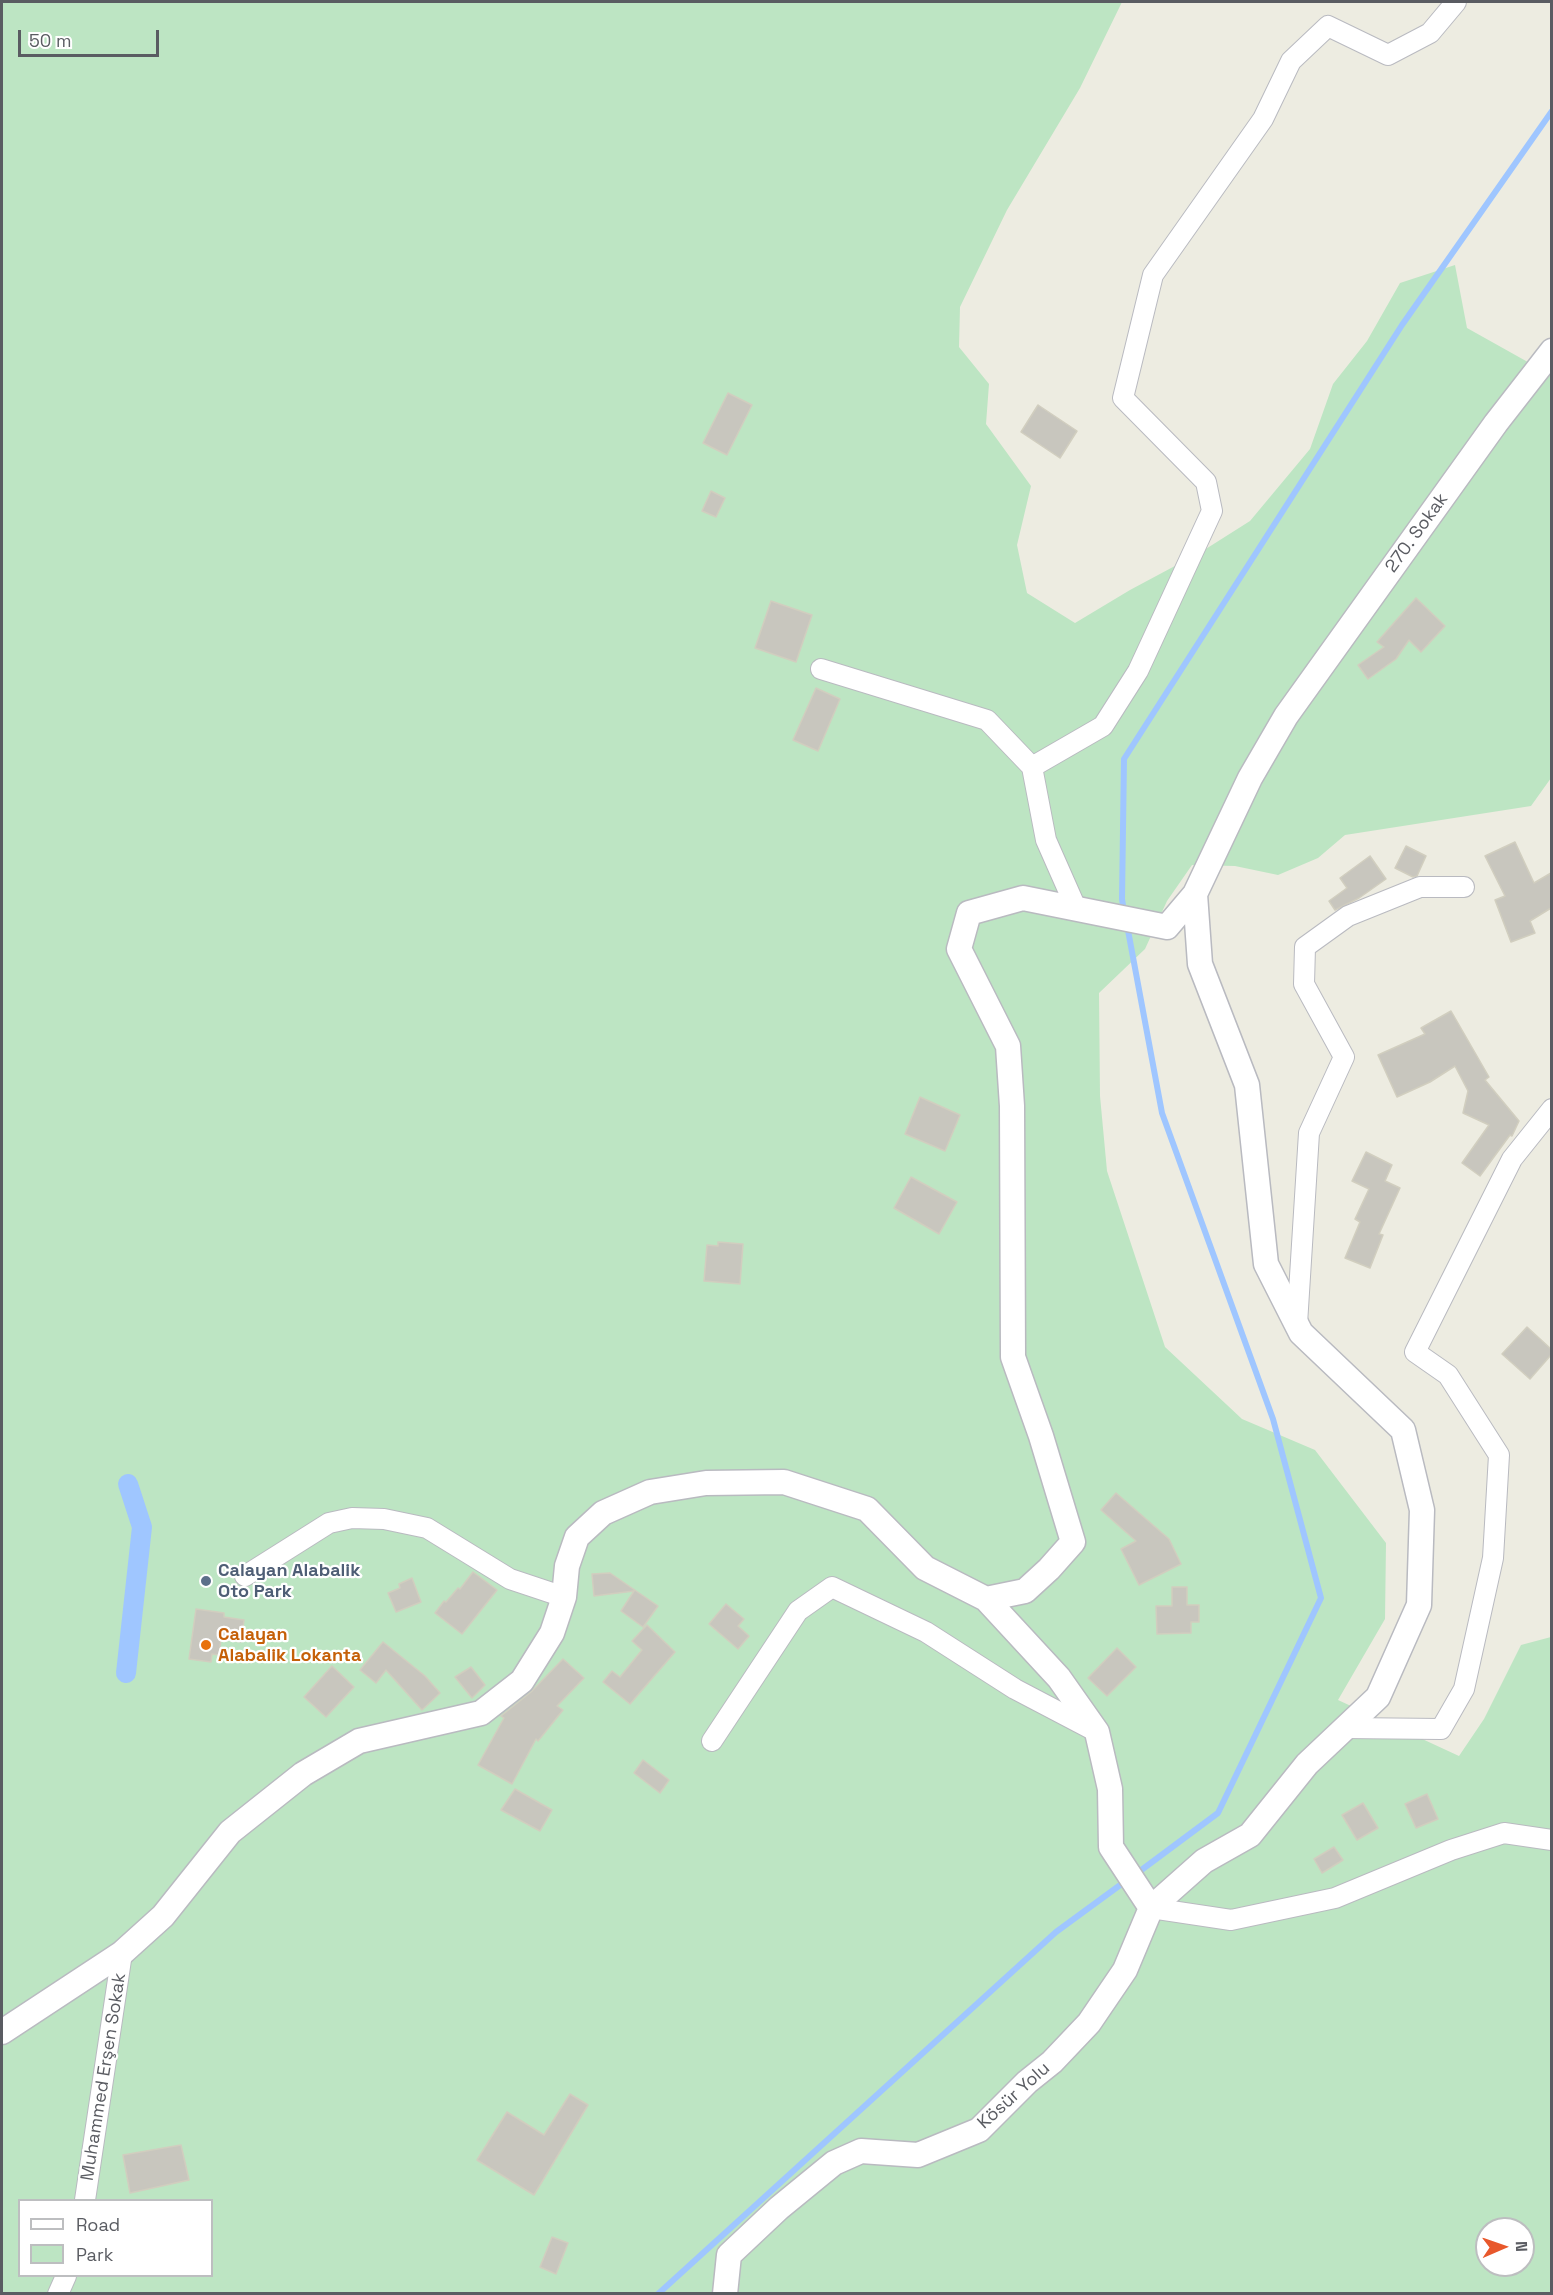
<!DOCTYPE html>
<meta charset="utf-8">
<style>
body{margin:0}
#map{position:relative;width:1553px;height:2295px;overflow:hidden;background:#edece1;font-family:"Space Grotesk",sans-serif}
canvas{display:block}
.frame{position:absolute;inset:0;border:3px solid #5a5c62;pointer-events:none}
.legend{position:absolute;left:18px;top:2199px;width:195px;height:78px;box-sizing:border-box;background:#fff;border:2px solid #bdbec0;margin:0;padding:8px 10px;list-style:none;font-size:18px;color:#5a5c62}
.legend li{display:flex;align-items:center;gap:12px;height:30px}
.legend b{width:30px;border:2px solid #bdbec0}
.north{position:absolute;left:1475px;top:2217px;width:60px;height:60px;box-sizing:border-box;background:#fff;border:2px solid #bdbec0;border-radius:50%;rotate:88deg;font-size:16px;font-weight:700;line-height:24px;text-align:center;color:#5a5c62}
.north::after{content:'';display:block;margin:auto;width:21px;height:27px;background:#e8582c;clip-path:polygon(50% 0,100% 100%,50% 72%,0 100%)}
.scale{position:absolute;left:18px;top:30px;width:141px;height:27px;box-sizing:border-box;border:3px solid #5a5c62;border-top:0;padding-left:8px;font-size:18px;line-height:21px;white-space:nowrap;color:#5a5c62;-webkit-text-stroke:4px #fff;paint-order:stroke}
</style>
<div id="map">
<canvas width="1553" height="2295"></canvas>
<div class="frame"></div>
<ul class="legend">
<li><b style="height:8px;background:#fff"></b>Road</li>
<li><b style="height:16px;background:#bde5c3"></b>Park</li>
</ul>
<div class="north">N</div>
<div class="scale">50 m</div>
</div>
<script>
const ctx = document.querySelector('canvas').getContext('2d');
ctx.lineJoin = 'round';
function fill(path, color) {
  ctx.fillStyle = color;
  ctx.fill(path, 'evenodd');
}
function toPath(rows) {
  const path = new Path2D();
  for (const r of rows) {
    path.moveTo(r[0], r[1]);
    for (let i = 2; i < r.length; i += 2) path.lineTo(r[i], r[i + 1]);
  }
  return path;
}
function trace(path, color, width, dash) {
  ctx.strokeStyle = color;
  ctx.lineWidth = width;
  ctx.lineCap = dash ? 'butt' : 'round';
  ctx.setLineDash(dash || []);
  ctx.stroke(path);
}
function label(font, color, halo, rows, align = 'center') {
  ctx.font = font + ' "Space Grotesk",sans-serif';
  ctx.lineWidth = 4.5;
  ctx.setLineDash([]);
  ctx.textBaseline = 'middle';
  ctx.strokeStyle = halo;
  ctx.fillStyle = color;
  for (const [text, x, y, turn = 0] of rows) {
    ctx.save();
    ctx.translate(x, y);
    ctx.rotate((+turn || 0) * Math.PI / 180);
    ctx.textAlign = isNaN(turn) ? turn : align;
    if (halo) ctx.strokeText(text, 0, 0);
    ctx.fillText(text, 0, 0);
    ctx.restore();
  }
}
fill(toPath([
 [2,2,1122,2,1080,88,1007,210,960,307,959,347,989,384,986,424,1031,486,1017,545,1027,593,1075,623,1130,590,1201,552,1250,521,1310,449,1333,384,1367,341,1400,283,1455,265,1467,328,1551,375,1551,778,1531,806,1345,835,1318,858,1278,875,1235,866,1192,865,1167,901,1145,949,1099,993,1100,1096,1107,1171,1165,1347,1242,1419,1315,1450,1386,1543,1385,1619,1338,1700,1459,1756,1484,1719,1521,1645,1551,1637,1551,2293,2,2294],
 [20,2200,212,2200,212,2276,20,2276],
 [1487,2229,1523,2229,1523,2265,1487,2265]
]), '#bde5c3');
trace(toPath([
 [1124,912,1122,899,1124,759,1402,325,1552,111],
 [1127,925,1162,1113,1273,1419,1321,1598,1218,1813,1136,1874],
 [658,2294,1056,1932,1127,1880]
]), '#9fc6ff', 6);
trace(toPath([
 [126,1673,142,1527,128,1484]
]), '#9fc6ff', 20);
const building = toPath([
 [728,393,752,405,727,455,703,443,728,393],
 [1038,405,1077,431,1060,458,1021,432,1038,405],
 [711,491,725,498,716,517,702,511,711,491],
 [1416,598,1445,626,1421,652,1409,640,1396,659,1368,679,1358,665,1384,647,1377,642,1416,598],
 [771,601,812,615,796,662,755,648,771,601],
 [816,688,840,699,818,751,793,740,816,688],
 [1515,842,1534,883,1551,873,1551,908,1530,921,1535,933,1511,942,1495,900,1505,896,1485,856,1515,842],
 [1406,846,1426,856,1417,876,1413,877,1395,868,1406,846],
 [1370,856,1386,879,1359,898,1335,910,1329,901,1347,888,1340,878,1370,856],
 [1451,1011,1489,1077,1485,1080,1519,1121,1512,1136,1510,1135,1480,1176,1462,1163,1489,1125,1463,1113,1468,1091,1455,1066,1430,1082,1397,1097,1378,1055,1425,1034,1421,1028,1451,1011],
 [920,1097,960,1115,945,1151,905,1134,920,1097],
 [1366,1152,1392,1165,1385,1181,1400,1188,1379,1234,1383,1235,1370,1268,1345,1258,1360,1222,1355,1219,1369,1189,1352,1181,1366,1152],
 [911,1177,957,1202,939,1234,894,1208,911,1177],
 [718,1242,743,1244,740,1284,704,1281,707,1245,718,1246,718,1242],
 [1527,1327,1551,1349,1551,1355,1530,1379,1502,1354,1527,1327],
 [1116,1493,1169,1539,1181,1564,1139,1585,1121,1549,1136,1541,1101,1510,1116,1493],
 [473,1572,497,1590,462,1634,435,1613,444,1601,446,1602,458,1588,460,1589,473,1572],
 [610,1573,658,1606,643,1627,621,1611,634,1591,594,1596,592,1574,610,1573],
 [412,1578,421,1602,396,1612,388,1593,400,1588,399,1584,412,1578],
 [1172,1587,1187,1587,1187,1605,1199,1605,1199,1622,1191,1622,1191,1633,1157,1634,1156,1606,1172,1606,1172,1587],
 [726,1604,744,1619,738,1626,749,1636,738,1649,709,1624,726,1604],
 [196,1609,224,1613,224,1617,244,1620,241,1642,221,1639,219,1655,212,1654,211,1662,189,1659,196,1609],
 [647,1625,675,1652,630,1704,603,1682,612,1671,620,1677,642,1650,632,1641,647,1625],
 [383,1642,425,1676,440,1693,422,1710,386,1670,376,1683,360,1670,383,1642],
 [1117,1648,1136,1667,1107,1696,1088,1678,1117,1648],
 [563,1659,584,1678,557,1706,563,1710,538,1741,536,1739,512,1784,478,1765,504,1718,501,1716,531,1692,563,1659],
 [332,1666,354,1687,326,1717,304,1697,332,1666],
 [471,1667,485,1685,472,1698,455,1677,471,1667],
 [643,1760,669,1780,660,1793,634,1773,643,1760],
 [515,1789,552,1810,540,1831,501,1810,515,1789],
 [1427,1794,1438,1819,1416,1828,1405,1804,1427,1794],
 [1363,1803,1378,1828,1357,1840,1342,1815,1363,1803],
 [1334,1847,1343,1860,1322,1873,1314,1859,1334,1847],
 [570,2094,588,2105,534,2195,477,2160,507,2112,544,2135,570,2094],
 [181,2145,189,2180,130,2193,123,2155,181,2145],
 [552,2237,568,2243,556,2274,540,2267,552,2237]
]);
fill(building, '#c8c6be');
trace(building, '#d1cebf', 1.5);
const minor = toPath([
 [821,669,987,720,1032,767,1046,840,1076,908],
 [1032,767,1103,726,1138,671,1212,511,1206,482,1123,398,1153,275,1263,119,1291,61,1328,26,1388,55,1430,33,1456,2],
 [1297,1324,1309,1133,1344,1057,1304,984,1305,947,1348,916,1420,887,1464,887],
 [245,1576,329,1523,352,1518,384,1519,427,1528,510,1579,564,1597],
 [1345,1728,1441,1729,1464,1689,1493,1558,1499,1455,1448,1375,1415,1352,1512,1159,1552,1109],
 [712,1741,798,1611,832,1587,926,1632,1015,1689,1097,1732],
 [1151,1908,1231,1920,1335,1898,1451,1850,1504,1833,1552,1840],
 [85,2200,122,1953],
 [58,2294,66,2276]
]);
const tertiary = toPath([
 [986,1599,1025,1591,1049,1569,1073,1542,1041,1436,1013,1357,1012,1106,1008,1046,959,949,969,913,1023,898,1167,927,1195,894],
 [2,2032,122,1953,163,1916,230,1832,303,1774,359,1741,481,1713,522,1681,552,1633,564,1597,567,1566,577,1537,603,1513,650,1492,706,1483,784,1482,867,1509,925,1568,986,1599,1059,1678,1097,1732,1110,1789,1111,1847,1151,1908],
 [725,2294,729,2255,779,2208,834,2163,861,2151,918,2155,979,2130,1027,2082,1052,2062,1089,2023,1125,1970,1151,1908,1204,1861,1250,1835,1307,1764,1378,1697,1419,1605,1422,1510,1403,1430,1301,1333,1266,1264,1247,1085,1200,964,1195,894,1250,778,1286,716,1496,423,1552,351]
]);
trace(minor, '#b9bac0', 22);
trace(tertiary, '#b9bac0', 27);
trace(minor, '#fff', 20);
trace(tertiary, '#fff', 24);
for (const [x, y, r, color] of [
 [206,1581,6,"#5c6f8a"],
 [206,1645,6,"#e8710a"]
]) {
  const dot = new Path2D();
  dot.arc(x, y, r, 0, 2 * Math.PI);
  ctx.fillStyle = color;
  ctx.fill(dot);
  trace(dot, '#fff', 2);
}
label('18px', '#5a5c62', '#fff', [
 ["270. Sokak",1417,533,-54],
 ["Muhammed Erşen Sokak",104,2077,-81],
 ["Kösür Yolu",1014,2096,-42]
]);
label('bold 18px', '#4e5e75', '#fff', [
 ["Calayan Alabalik",218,1571],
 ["Oto Park",218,1592]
], 'left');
label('bold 18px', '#c56008', '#fff', [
 ["Calayan",218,1635],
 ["Alabalik Lokanta",218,1656]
], 'left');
</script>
